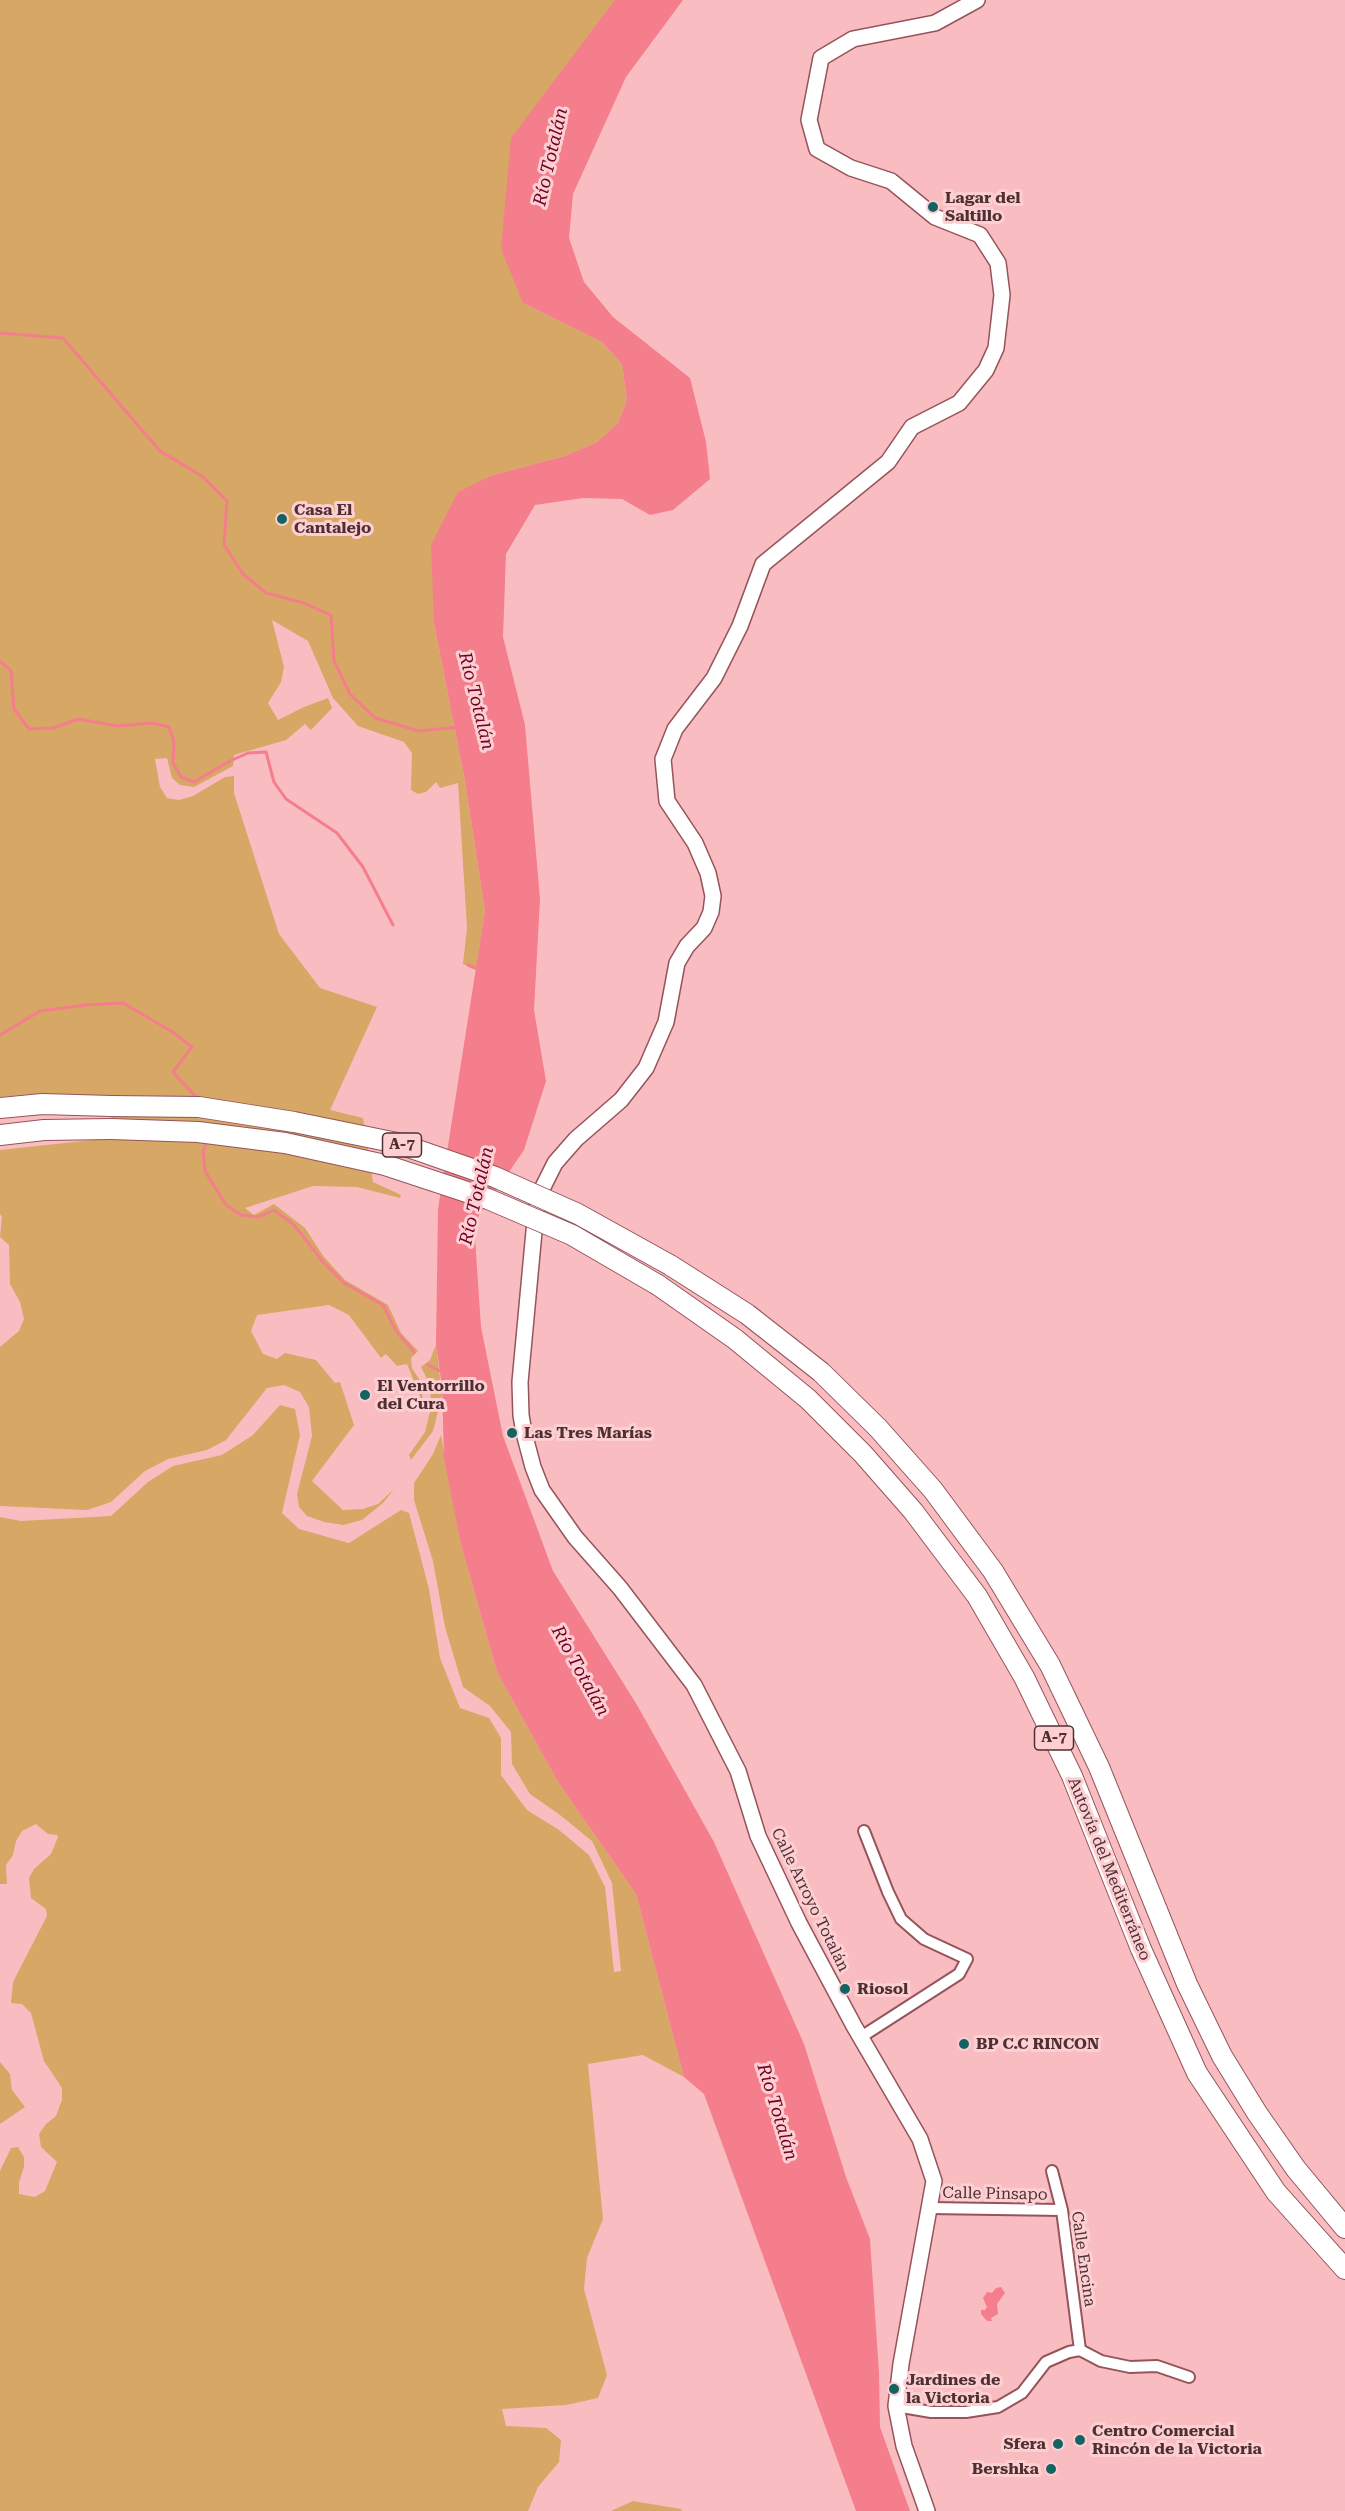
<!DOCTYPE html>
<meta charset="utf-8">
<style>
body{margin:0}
canvas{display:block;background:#f9bdc1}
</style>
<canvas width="1345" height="2511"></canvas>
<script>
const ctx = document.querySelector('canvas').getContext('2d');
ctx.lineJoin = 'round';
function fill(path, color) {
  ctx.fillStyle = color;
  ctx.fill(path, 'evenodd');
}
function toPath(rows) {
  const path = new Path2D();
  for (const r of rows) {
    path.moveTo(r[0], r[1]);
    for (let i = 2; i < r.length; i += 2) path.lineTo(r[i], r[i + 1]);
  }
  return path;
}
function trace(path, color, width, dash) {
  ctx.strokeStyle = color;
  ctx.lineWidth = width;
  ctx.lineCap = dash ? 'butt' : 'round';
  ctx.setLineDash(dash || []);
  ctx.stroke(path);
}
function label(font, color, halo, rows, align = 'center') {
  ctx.font = font + ' "Roboto Serif",serif';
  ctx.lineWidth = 6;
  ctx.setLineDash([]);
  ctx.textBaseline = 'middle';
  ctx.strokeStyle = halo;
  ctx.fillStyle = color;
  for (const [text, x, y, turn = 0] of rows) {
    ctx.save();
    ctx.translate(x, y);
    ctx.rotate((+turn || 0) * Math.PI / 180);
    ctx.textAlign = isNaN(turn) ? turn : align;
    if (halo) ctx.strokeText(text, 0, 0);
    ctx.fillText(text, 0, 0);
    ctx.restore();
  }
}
fill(toPath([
 [0,0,615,0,523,303,602,342,622,364,627,400,618,423,597,442,565,456,493,475,434,623,465,781,485,911,476,970,463,964,467,928,458,783,440,788,436,782,426,792,418,794,411,790,412,753,404,742,358,726,333,698,308,641,272,620,284,667,281,682,268,703,278,720,304,707,328,698,332,708,311,730,305,724,286,740,234,755,233,766,194,787,180,785,172,778,167,758,155,759,160,787,167,798,179,800,193,796,225,777,234,776,234,793,279,934,320,988,377,1007,330,1110,363,1118,373,1182,401,1195,400,1198,357,1187,313,1186,245,1208,254,1215,274,1204,305,1228,324,1257,345,1280,388,1305,401,1333,418,1351,411,1358,412,1368,421,1382,423,1404,407,1364,397,1366,386,1354,381,1358,349,1315,329,1305,257,1315,251,1331,263,1354,277,1359,285,1353,316,1360,335,1383,340,1382,354,1425,312,1481,343,1510,363,1509,378,1504,394,1489,383,1503,362,1520,343,1525,324,1522,307,1516,299,1507,297,1494,312,1436,309,1407,300,1392,284,1385,267,1388,226,1440,207,1450,168,1459,145,1471,111,1502,87,1510,0,1506,0,1347,19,1331,24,1319,20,1302,10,1284,9,1245,0,1237,2,1217,0,1214,0,1150,111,1138,111,1096,32,1094,0,1097],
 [436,1345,442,1395,433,1431,411,1460,409,1455,425,1432,430,1412,431,1387,421,1367,430,1360],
 [280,1405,295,1409,300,1435,282,1513,299,1529,349,1543,401,1510,409,1513,429,1589,440,1658,460,1708,489,1718,501,1738,501,1775,527,1810,559,1830,589,1855,605,1887,614,1972,621,1971,612,1883,592,1841,560,1815,530,1794,512,1764,511,1732,490,1706,463,1687,445,1627,433,1561,414,1500,414,1483,433,1454,441,1435,460,1541,497,1672,558,1782,636,1894,684,2077,643,2055,588,2064,603,2219,587,2258,584,2289,607,2375,598,2398,566,2405,502,2409,506,2426,546,2428,561,2440,559,2462,538,2487,528,2511,0,2511,0,2171,11,2148,18,2147,24,2157,24,2167,19,2182,19,2194,35,2197,45,2191,57,2162,41,2147,39,2134,46,2124,56,2116,62,2100,62,2088,44,2061,31,2013,22,2004,11,2003,13,1982,47,1916,46,1909,31,1898,29,1878,34,1869,51,1854,58,1837,57,1835,48,1834,36,1824,22,1831,16,1841,13,1855,6,1865,7,1884,0,1884,0,1517,21,1521,111,1516,148,1482,173,1466,222,1455,253,1435],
 [0,2062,10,2074,12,2090,25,2107,0,2124],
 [633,2501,681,2509,682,2511,611,2511]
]), '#d7a765');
fill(toPath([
 [615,0,683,0,626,77,573,194,569,238,584,282,613,317,690,378,706,442,710,479,673,510,650,515,622,499,583,498,535,505,506,554,503,637,525,725,540,899,534,1010,546,1081,524,1150,474,1223,481,1327,503,1436,553,1571,637,1705,714,1842,804,2044,846,2177,870,2239,879,2373,880,2427,910,2511,856,2511,704,2094,684,2077,636,1894,558,1782,497,1672,460,1541,444,1458,442,1387,436,1345,438,1209,485,911,465,781,434,623,431,545,458,492,493,475,565,456,597,442,618,423,627,400,622,364,602,342,523,303,501,249,511,138],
 [1001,2287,1005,2293,997,2304,998,2314,991,2318,992,2321,987,2321,981,2314,981,2310,985,2310,987,2307,983,2298,987,2292,992,2293,996,2288]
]), '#f47e8b');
trace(toPath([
 [0,333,63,338,160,451,202,476,227,501,224,545,243,574,266,593,304,603,331,615,334,661,350,694,375,718,419,731,458,727],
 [0,661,11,671,14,709,29,729,53,728,79,719,117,726,152,723,169,727,174,742,173,763,181,777,194,782,230,761,248,753,266,752,274,782,286,799,337,833,363,867,393,925],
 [468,965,478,969],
 [0,1035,40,1011,86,1005,123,1003,171,1031,192,1047,173,1072,198,1099],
 [208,1140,203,1151,205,1171,226,1205,241,1215,258,1217,274,1210,294,1225,324,1263,344,1283,383,1305,396,1331,414,1352],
 [428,1365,442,1372]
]), '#f47e8b', 3);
const street = toPath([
 [861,2037,959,1974,967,1959,924,1939,901,1919,888,1892,864,1831],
 [1052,2171,1062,2210,1080,2350],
 [929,2208,1062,2210],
 [1080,2350,1101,2361,1130,2367,1157,2366,1189,2377],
 [896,2406,931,2412,966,2412,998,2407,1022,2393,1046,2362,1069,2352,1080,2350]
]);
const secondary = toPath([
 [927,2511,904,2446,896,2406,901,2364,934,2181,920,2139,854,2026,799,1923,758,1836,738,1771,694,1685,620,1588,575,1537,542,1490,533,1467,524,1433,521,1415,520,1382,536,1210,543,1187,555,1163,576,1139,621,1100,646,1068,666,1022,677,963,687,946,704,928,711,912,713,896,708,873,695,843,667,801,663,759,675,729,714,678,740,626,763,564,888,462,912,427,959,403,986,370,996,348,1002,295,998,263,980,235,935,217,891,181,851,168,817,149,809,120,821,58,853,39,935,23,977,0]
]);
const highway = toPath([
 [0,1108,42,1104,111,1106],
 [0,1135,44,1130,111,1129],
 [670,1265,747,1314,821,1372,878,1428,933,1490,993,1571,1050,1665,1099,1767,1187,1984,1222,2056,1257,2113,1296,2169,1345,2228],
 [658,1285,735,1339,808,1399,863,1454,913,1511,977,1596,1024,1677,1072,1776,1141,1949,1197,2073,1276,2192,1345,2269]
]);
trace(street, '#95545a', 14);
trace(secondary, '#95545a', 18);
trace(highway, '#95545a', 22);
trace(street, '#fff', 10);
trace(secondary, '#fff', 15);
trace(highway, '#fff', 20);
const highwayBridge = toPath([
 [111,1106,199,1107,294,1122,397,1143,495,1177,578,1214,670,1265],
 [111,1129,198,1132,285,1143,385,1165,488,1199,572,1235,658,1285]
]);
trace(highwayBridge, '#95545a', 22, []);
trace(highwayBridge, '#fff', 20);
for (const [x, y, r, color] of [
 [933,207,6,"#146363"],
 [282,519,6,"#146363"],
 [365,1395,6,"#146363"],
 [512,1433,6,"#146363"],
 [845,1989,6,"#146363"],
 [964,2044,6,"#146363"],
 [894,2389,6,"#146363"],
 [1080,2440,6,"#146363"],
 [1058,2444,6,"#146363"],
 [1051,2469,6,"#146363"]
]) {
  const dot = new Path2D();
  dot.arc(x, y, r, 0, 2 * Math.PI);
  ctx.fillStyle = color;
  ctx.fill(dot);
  trace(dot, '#fdcfd2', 2);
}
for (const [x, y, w] of [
 [402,1145,39],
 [1054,1738,39]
]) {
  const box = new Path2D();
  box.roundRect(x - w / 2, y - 12, w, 24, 4.5);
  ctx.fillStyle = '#fdcfd2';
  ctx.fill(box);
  trace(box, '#4e3033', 1.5);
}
label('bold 15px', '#4e3033', null, [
 ["A-7",402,1145],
 ["A-7",1054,1738]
]);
label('bold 16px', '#4e3033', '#fdcfd2', [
 ["Lagar del",945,198],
 ["Saltillo",945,216],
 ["Casa El",294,510],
 ["Cantalejo",294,528],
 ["El Ventorrillo",377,1386],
 ["del Cura",377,1404],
 ["Las Tres Marías",524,1433],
 ["Riosol",857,1989],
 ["BP C.C RINCON",976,2044],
 ["Jardines de",906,2380],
 ["la Victoria",906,2398],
 ["Centro Comercial",1092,2431],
 ["Rincón de la Victoria",1092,2449],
 ["Sfera",1046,2444,"right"],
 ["Bershka",1039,2469,"right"]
], 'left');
label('16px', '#4e3033', '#fdcfd2', [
 ["Autovía del Mediterráneo",1109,1869,68],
 ["Calle Arroyo Totalán",810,1900,64],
 ["Calle Pinsapo",995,2194,1],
 ["Calle Encina",1083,2259,82]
]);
label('italic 18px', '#700022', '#fdcfd2', [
 ["Río Totalán",551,157,-77],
 ["Río Totalán",476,701,76],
 ["Río Totalán",477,1196,-77],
 ["Río Totalán",580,1671,61],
 ["Río Totalán",777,2112,73]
]);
</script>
